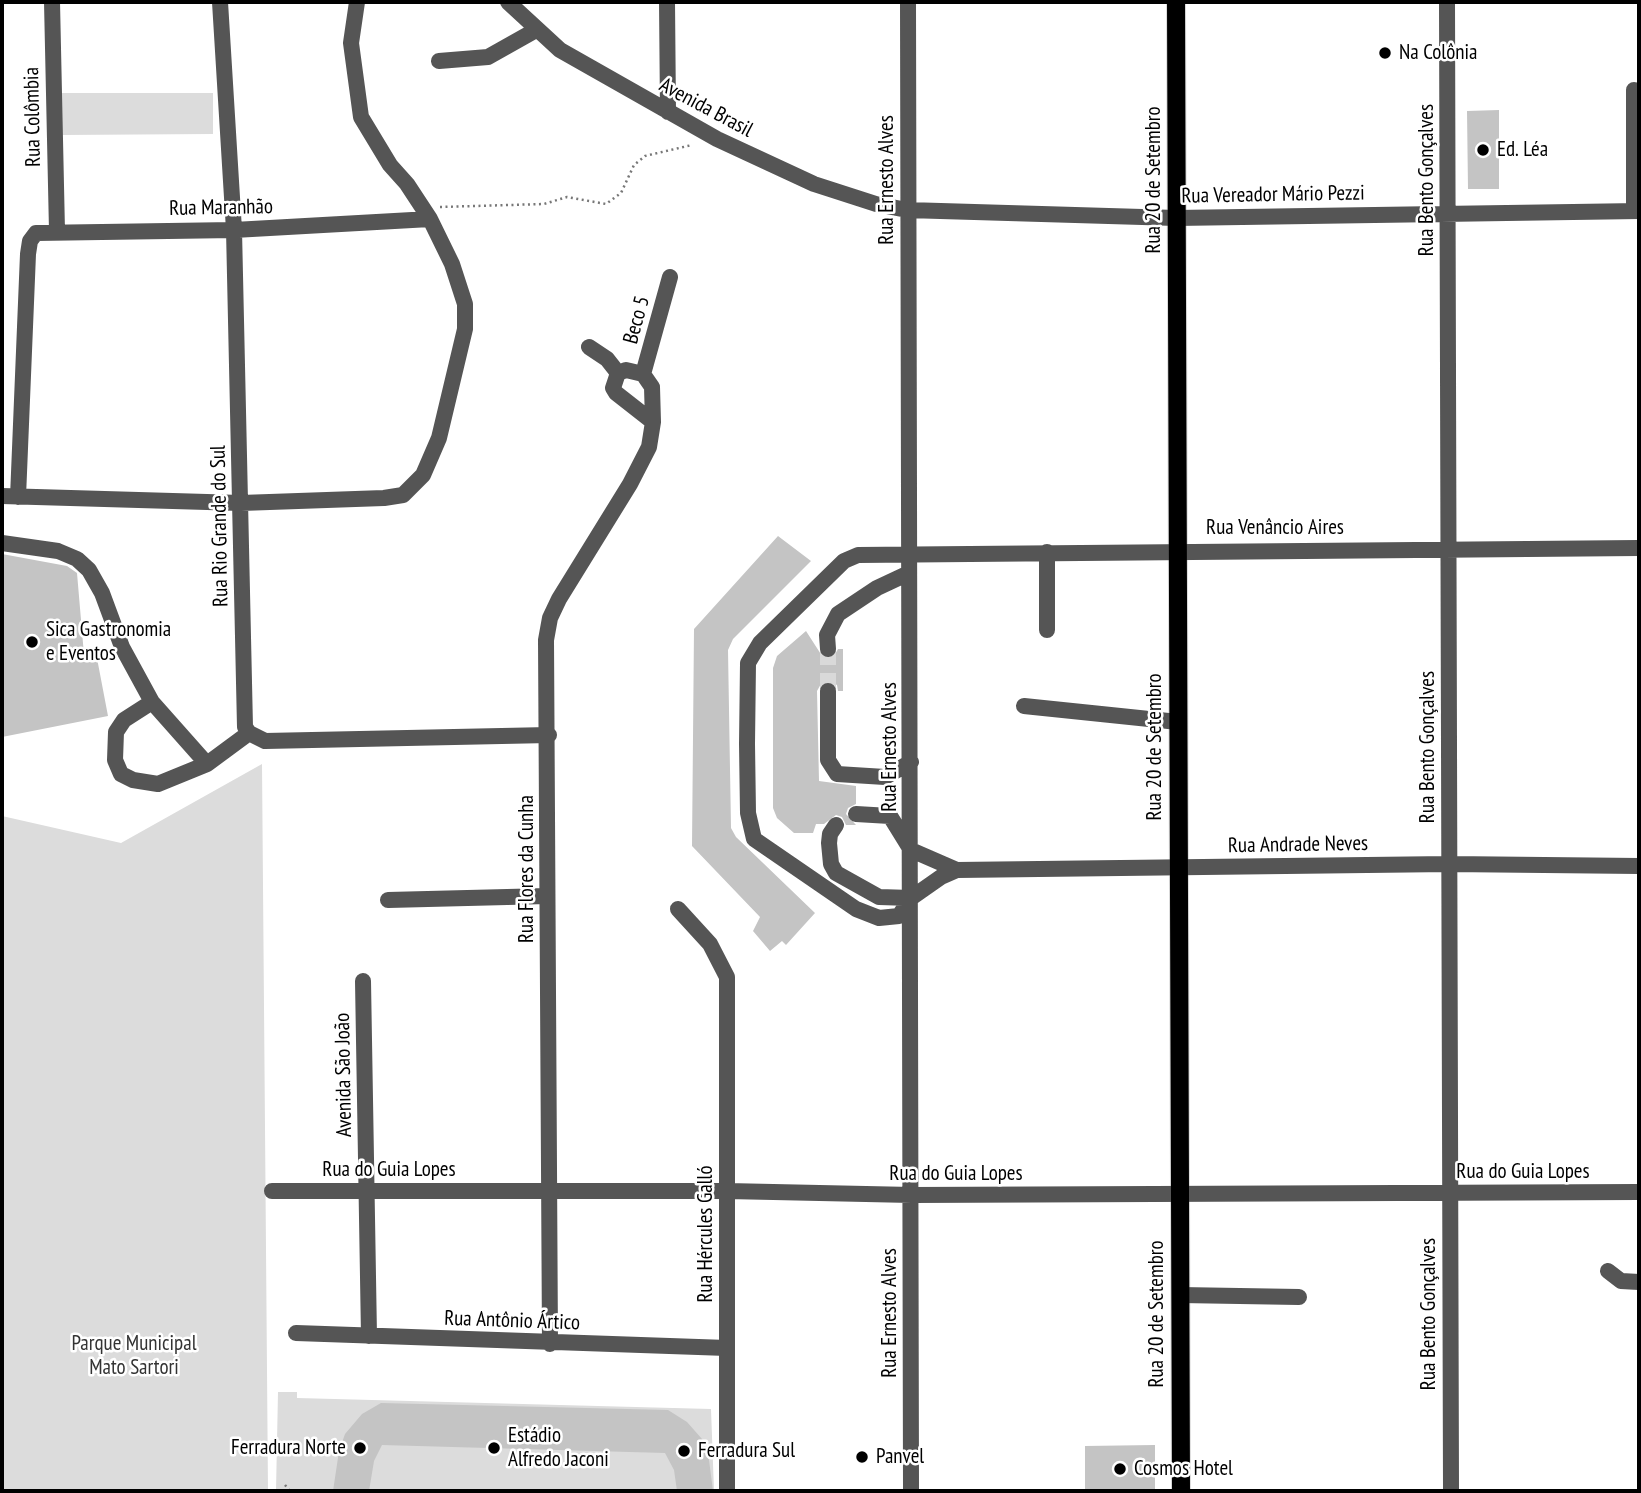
<!DOCTYPE html>
<meta charset="utf-8">
<style>
body{margin:0}
#map{position:relative;width:1641px;height:1493px;overflow:hidden;background:#fff;font-family:"PT Sans Narrow",sans-serif}
canvas{display:block}
.frame{position:absolute;inset:0;border:4px solid #000;pointer-events:none}
</style>
<div id="map">
<canvas width="1641" height="1493"></canvas>
<div class="frame"></div>
</div>
<script>
const ctx = document.querySelector('canvas').getContext('2d');
ctx.lineJoin = 'round';
function fill(path, color) {
  ctx.fillStyle = color;
  ctx.fill(path, 'evenodd');
}
function toPath(rows) {
  const path = new Path2D();
  for (const r of rows) {
    path.moveTo(r[0], r[1]);
    for (let i = 2; i < r.length; i += 2) path.lineTo(r[i], r[i + 1]);
  }
  return path;
}
function trace(path, color, width, dash) {
  ctx.strokeStyle = color;
  ctx.lineWidth = width;
  ctx.lineCap = dash ? 'butt' : 'round';
  ctx.setLineDash(dash || []);
  ctx.stroke(path);
}
function label(font, color, halo, rows, align = 'center') {
  ctx.font = font + ' "PT Sans Narrow",sans-serif';
  ctx.lineWidth = 5;
  ctx.setLineDash([]);
  ctx.textBaseline = 'middle';
  ctx.strokeStyle = halo;
  ctx.fillStyle = color;
  for (const [text, x, y, turn = 0] of rows) {
    ctx.save();
    ctx.translate(x, y);
    ctx.rotate((+turn || 0) * Math.PI / 180);
    ctx.textAlign = isNaN(turn) ? turn : align;
    if (halo) ctx.strokeText(text, 0, 0);
    ctx.fillText(text, 0, 0);
    ctx.restore();
  }
}
fill(toPath([
 [62,93,213,93,213,134,62,135],
 [262,764,268,1491,2,1491,2,816,121,843],
 [278,1392,297,1392,297,1398,711,1409,714,1491,276,1491]
]), '#dcdcdc');
fill(toPath([
 [1499,110,1499,189,1468,189,1467,111],
 [778,536,811,561,733,639,728,650,731,828,736,837,815,913,786,945,782,941,770,951,753,931,760,917,692,846,694,629],
 [2,554,67,566,77,573,84,655,96,653,108,716,2,737],
 [806,631,824,659,833,658,838,649,843,649,843,691,838,691,837,685,829,681,822,682,817,691,819,781,856,786,856,804,848,808,846,814,856,825,846,825,842,817,836,815,824,824,816,824,813,833,794,833,777,818,773,808,773,668,777,656],
 [381,1403,668,1410,687,1422,702,1439,709,1460,713,1491,677,1491,674,1470,665,1453,382,1445,374,1461,369,1491,333,1491,339,1451,345,1434,362,1414],
 [1155,1445,1155,1491,1085,1491,1085,1446]
]), '#c4c4c4');
trace(toPath([
 [828,649,828,691]
]), '#d9d9d9', 16, [16, 8]);
const major = toPath([
 [1176,2,1181,1491]
]);
trace(major, '#dbdbdb', 20);
trace(toPath([
 [440,207,544,204,567,197,606,204,621,193,634,165,645,156,692,145],
 [289,1445,295,1445],
 [285,1485,290,1491]
]), '#777', 2.5, [2, 3.5]);
trace(toPath([
 [52,2,57,231],
 [220,2,234,230,245,727,249,733,265,741,549,735],
 [508,2,560,50,717,139,814,184,876,204,907,210,1176,218,1639,211],
 [667,2,668,112],
 [908,2,911,1491],
 [1447,2,1451,1491],
 [439,61,488,57,536,30],
 [1634,211,1634,90],
 [589,347,607,359,618,373],
 [643,374,670,277],
 [2,496,241,503,384,498,403,495,423,475,439,438,465,329,465,304,452,264,430,219,407,184,390,165,361,117,351,43,357,2],
 [18,497,28,254,30,241,36,233,234,230,430,219],
 [2,543,58,551,77,559,89,570,102,593,122,647,152,702,207,764],
 [1639,548,858,555,844,561,760,643,748,663,747,744,748,813,754,839,856,909,879,918,899,916,911,898,941,877,957,870,1449,864,1639,866],
 [1047,630,1047,552],
 [828,649,827,635,838,614,877,588,909,573],
 [828,691,828,760,837,774,885,777,911,762],
 [152,702,124,720,116,732,115,760,121,774,133,780,158,784,207,764,249,733],
 [1024,706,1178,722],
 [856,814,890,816,911,850,957,870],
 [836,825,830,834,829,843,831,864,836,873,879,897,911,898],
 [388,900,547,896],
 [678,909,710,944,727,977,727,1491],
 [363,981,369,1336],
 [272,1191,727,1191,912,1195,1639,1192],
 [1608,1271,1621,1281,1639,1282],
 [1180,1295,1299,1297],
 [296,1333,727,1348],
 [550,1344,546,640,550,618,559,599,630,484,649,447,653,422,652,387,643,374,626,370,618,373,613,388,616,393,653,422]
]), '#555', 16);
trace(major, '#000', 18);
for (const [x, y, r, color] of [
 [1385,53,7,"#000"],
 [1483,150,7,"#000"],
 [32,642,7,"#000"],
 [360,1448,7,"#000"],
 [494,1448,7,"#000"],
 [684,1451,7,"#000"],
 [862,1457,7,"#000"],
 [1120,1469,7,"#000"]
]) {
  const dot = new Path2D();
  dot.arc(x, y, r, 0, 2 * Math.PI);
  ctx.fillStyle = color;
  ctx.fill(dot);
  trace(dot, '#fff', 2.5);
}
label('21px', '#000', '#fff', [
 ["Na Colônia",1399,53],
 ["Ed. Léa",1497,150],
 ["Sica Gastronomia",46,630],
 ["e Eventos",46,654],
 ["Estádio",508,1436],
 ["Alfredo Jaconi",508,1460],
 ["Ferradura Norte",346,1448,"right"],
 ["Ferradura Sul",698,1451],
 ["Panvel",876,1457],
 ["Cosmos Hotel",1134,1469]
], 'left');
label('21px', '#000', '#fff', [
 ["Avenida Brasil",706,108,28],
 ["Rua Colômbia",33,117,-91],
 ["Rua Ernesto Alves",887,180,-90],
 ["Rua 20 de Setembro",1154,180,-90],
 ["Rua Bento Gonçalves",1427,180,-90],
 ["Rua Vereador Mário Pezzi",1273,195,-1],
 ["Rua Maranhão",221,208,-1],
 ["Beco 5",637,320,-75],
 ["Rua Rio Grande do Sul",220,526,-91],
 ["Rua Venâncio Aires",1275,528],
 ["Rua Ernesto Alves",890,747,-90],
 ["Rua 20 de Setembro",1155,747,-90],
 ["Rua Bento Gonçalves",1428,747,-90],
 ["Rua Andrade Neves",1298,845,-1],
 ["Rua Flores da Cunha",527,869,-90],
 ["Avenida São João",344,1075,-91],
 ["Rua do Guia Lopes",389,1170],
 ["Rua do Guia Lopes",1523,1172],
 ["Rua do Guia Lopes",956,1174],
 ["Rua Hércules Galló",706,1234,-90],
 ["Rua Ernesto Alves",890,1313,-90],
 ["Rua 20 de Setembro",1157,1314,-90],
 ["Rua Bento Gonçalves",1429,1314,-90],
 ["Rua Antônio Ártico",512,1321,2]
]);
label('21px', '#333', '#fff', [
 ["Parque Municipal",134,1344],
 ["Mato Sartori",134,1368]
]);
</script>
